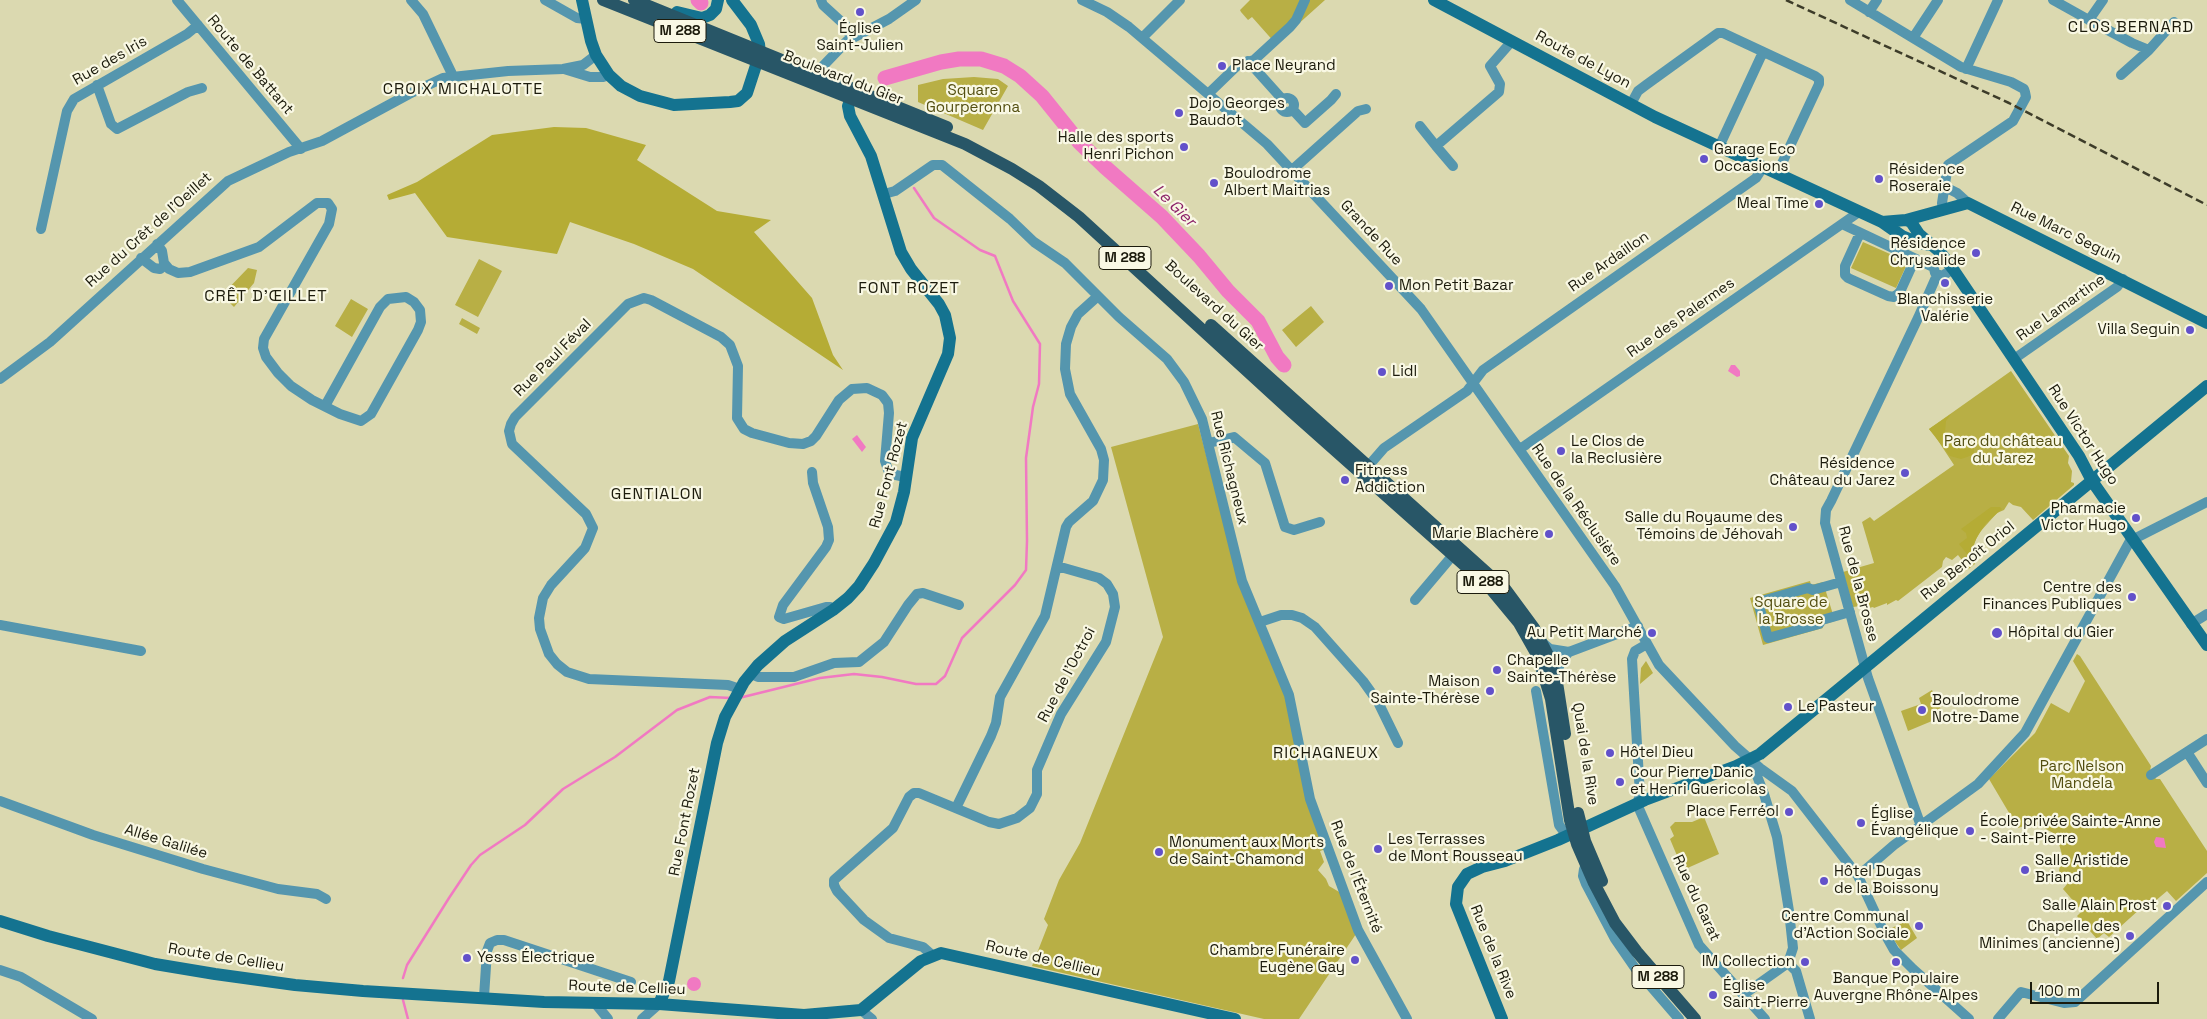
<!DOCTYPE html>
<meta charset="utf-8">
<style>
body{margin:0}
#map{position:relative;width:2207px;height:1019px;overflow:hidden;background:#dbd9b0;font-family:"Space Grotesk",sans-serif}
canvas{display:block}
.scale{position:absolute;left:2030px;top:982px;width:129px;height:22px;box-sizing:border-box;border:2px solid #1c1b0c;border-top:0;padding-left:6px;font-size:15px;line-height:18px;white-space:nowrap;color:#1c1b0c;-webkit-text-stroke:4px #f9f8e4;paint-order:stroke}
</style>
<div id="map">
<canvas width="2207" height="1019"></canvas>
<div class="scale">100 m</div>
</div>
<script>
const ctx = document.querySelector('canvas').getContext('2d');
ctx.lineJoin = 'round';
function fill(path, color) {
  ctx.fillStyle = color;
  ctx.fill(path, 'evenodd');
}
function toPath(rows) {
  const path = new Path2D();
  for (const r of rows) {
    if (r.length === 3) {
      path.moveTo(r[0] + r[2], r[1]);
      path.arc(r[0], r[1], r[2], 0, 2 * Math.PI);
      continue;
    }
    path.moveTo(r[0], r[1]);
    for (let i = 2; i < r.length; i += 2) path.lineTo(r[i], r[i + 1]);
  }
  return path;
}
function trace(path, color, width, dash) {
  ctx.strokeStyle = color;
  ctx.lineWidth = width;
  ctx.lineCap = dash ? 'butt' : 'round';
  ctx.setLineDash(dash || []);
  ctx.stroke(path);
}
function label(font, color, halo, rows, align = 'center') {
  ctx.font = font + ' "Space Grotesk",sans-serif';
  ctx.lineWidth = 4.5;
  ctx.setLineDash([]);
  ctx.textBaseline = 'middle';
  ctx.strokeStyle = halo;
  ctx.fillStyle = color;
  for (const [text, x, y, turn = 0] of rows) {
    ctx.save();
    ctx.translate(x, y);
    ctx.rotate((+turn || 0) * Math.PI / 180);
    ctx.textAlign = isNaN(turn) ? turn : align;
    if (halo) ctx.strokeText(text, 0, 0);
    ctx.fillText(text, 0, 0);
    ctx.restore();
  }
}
fill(toPath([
 [1250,0,1325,0,1276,44,1252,17,1248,20,1241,12,1240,10],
 [974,77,998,79,1008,86,983,130,918,102,918,85,943,79],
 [1863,242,1908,262,1896,288,1851,268],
 [479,259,502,271,478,317,455,305],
 [248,268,257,270,254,283,234,307,222,295],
 [351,299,368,309,352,337,335,326],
 [1311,306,1324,322,1296,347,1282,330],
 [462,318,480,328,477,334,459,324],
 [2011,371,2069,456,2068,463,2072,471,2071,482,2074,483,2074,485,2033,520,2021,507,2013,505,2009,502,2004,510,1997,513,1979,533,1971,550,1972,557,1975,564,1966,571,1963,566,1965,564,1958,555,1952,560,1946,557,1943,561,1942,567,1898,601,1896,600,1887,605,1887,603,1874,608,1873,607,1869,608,1867,605,1853,607,1843,572,1874,563,1862,522,1870,517,1874,521,1954,465,1935,436,1929,429],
 [1198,424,1241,588,1280,675,1326,849,1320,851,1324,862,1318,870,1326,879,1329,886,1341,893,1356,934,1299,1019,1264,1019,1032,966,1048,925,1044,919,1059,880,1080,843,1163,637,1111,447],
 [1810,581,1811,585,1823,582,1835,621,1822,625,1823,628,1763,645,1750,598],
 [2077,654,2080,656,2151,766,2150,771,2156,779,2160,779,2207,851,2207,873,2176,901,2167,891,2154,902,2151,899,2109,937,2104,933,2097,939,2077,916,2082,911,2063,889,2068,883,2059,871,2062,855,2058,840,2053,833,2039,825,2030,824,2018,828,1989,779,2035,733,2051,703,2069,713,2085,681,2073,661],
 [1646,661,1653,673,1640,684,1641,668],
 [1932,690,1944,716,1908,731,1901,711,1921,704,1919,698],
 [1704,817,1719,854,1683,870,1670,839,1674,836,1670,827,1675,822,1692,822],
 [1907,921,1917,938,1901,950,1887,930]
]), '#b8af45');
fill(toPath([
 [554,127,586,128,646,145,637,160,717,211,771,220,754,232,812,298,833,355,843,370,693,269,634,244,570,222,557,254,447,237,415,193,389,200,387,195,417,182,492,135],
 [1951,414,1946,421,1945,433,1948,439,1957,447,1964,449,1974,448,1974,454,1967,457,1961,459,1950,456,1929,429],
 [1991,507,2000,507,2002,509,1986,523,1976,539,1971,554,1975,564,1959,544,1967,538,1966,533,1961,529]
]), '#b5ac35');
fill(toPath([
 [1731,365,1735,365,1740,371,1740,376,1737,377,1728,371],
 [857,435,866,447,862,452,852,439],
 [2156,837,2164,838,2166,848,2156,847,2154,842],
 [694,984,7]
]), '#f179c2');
trace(toPath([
 [739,698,820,678,854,674,882,677,916,684,936,684,945,676,962,638,1015,585,1026,570,1027,541,1026,458,1033,407,1039,384,1040,344,1013,301,995,256,980,250,934,218,914,188],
 [403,978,407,965,449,898,471,865,480,855,525,825,563,789,615,757,677,710,710,697,731,698],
 [403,1000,408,1019]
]), '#f179c2', 2.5);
trace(toPath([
 [698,0,701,3],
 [885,78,941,62,959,59,981,59,1004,66,1020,76,1042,96,1079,142,1105,167,1162,217,1199,256,1228,291,1258,321,1277,357,1284,365]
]), '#f179c2', 15);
trace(toPath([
 [177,0,301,149],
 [411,0,423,14,453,76],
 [545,0,577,18,586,19],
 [821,0,823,5,846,26,851,38],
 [1082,0,1107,12,1129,27,1267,144,1421,309,1615,586,1659,665,1735,746,1760,768,1792,791,1858,876,1885,934,1894,950,1913,969,1969,1019],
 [1850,0,1961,67,2011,82,2024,89,2025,92,2026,97,2013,121,1948,165,1942,203,1943,210],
 [2053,0,2089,20,2103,0],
 [1869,12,1877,0],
 [2089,20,2132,43,2149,50,2174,22],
 [1142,38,1180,0],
 [1913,38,1938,0],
 [1248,61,1283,100],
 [564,69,590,77,603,77,609,75],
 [1966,69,1998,0],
 [2121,75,2149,50],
 [816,81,823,66,847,41,889,19,916,0],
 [97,85,111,124,117,129,188,92,202,88],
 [1208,94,1239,64,1254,60,1290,27,1296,20,1305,0],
 [1287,105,7],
 [1631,104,1638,91,1646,85,1718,33,1723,33,1815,76,1819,79,1819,84,1777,174],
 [1293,110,1305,123,1331,100,1336,94],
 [1420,126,1436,146,1499,92,1500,84,1490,66,1512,41],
 [1436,146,1453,166],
 [1719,147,1763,52],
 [1292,170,1358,111,1366,109],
 [1945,187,1957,193,1968,203],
 [884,194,895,191,933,165,942,165,1010,219,1034,242,1065,263,1119,317,1167,359,1184,382,1202,419,1242,581,1289,695,1310,799,1358,930,1407,1019],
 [1842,224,1933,267],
 [41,229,67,111,74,99,187,34,198,25],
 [1860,233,1845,266,1845,275,1848,278,1888,296,1894,297,1900,292,1915,259],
 [157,244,162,251,164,263,169,269,178,273,190,272,259,247,317,203,328,203,332,209,329,224,264,339,263,348,266,357,278,373,291,386,312,400,340,414,361,421,371,414,418,330,421,322,420,310,414,302,406,297,388,299,380,307,325,406],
 [1943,255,1933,264,1935,273,1942,276,1953,269],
 [141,258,154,268,160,269,165,265],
 [2014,359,2117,287,2123,279],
 [0,379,50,342,228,181,289,152,322,141,409,94,443,78,508,71,563,69,583,65,596,55],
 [1209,443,1234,437,1265,463,1285,527,1294,530,1320,522],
 [1520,449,1859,212],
 [1364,471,1384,448,1467,391,1483,370,1756,178,1763,167],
 [812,472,813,483,828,527,829,540,826,547,783,605,779,617,784,619,826,607,830,607,833,610],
 [1841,582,1813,590,1808,588,1758,602,1768,638,1819,624,1822,620,1850,612],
 [1415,600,1453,555],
 [1260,622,1281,615,1292,615,1302,618,1315,627,1363,681,1378,702,1398,743],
 [2191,624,2207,614],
 [0,625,141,651],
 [1543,643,1550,649,1569,652,1638,626],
 [1647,644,1635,651,1632,659,1640,795,1637,804,1699,945,1765,1019],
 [751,674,758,677,794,677,834,663,859,662,884,642,908,605,917,594,923,593,959,605],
 [1556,676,1561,661,1569,652],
 [740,689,728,685,589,679,567,672,557,664,549,654,540,629,539,618,543,598,551,585,585,548,593,528,586,514,512,444,509,431,511,424,515,417,628,304,644,298,651,300,721,337,730,345,738,366,737,418,744,429,752,433,789,443,803,444,811,441,816,436,839,400,852,389,867,388,882,395,888,403,889,413,885,461,888,470,896,475,905,477],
 [1536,691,1559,825,1567,836],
 [2187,752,2207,783],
 [2151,775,2207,739],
 [0,801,93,835,203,869,278,889,317,894,326,899],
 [956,808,991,736,996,723,1000,697,1045,616,1066,527,1069,522,1093,501,1103,480,1104,460,1101,449,1070,394,1065,369,1066,344,1071,327,1078,314,1098,296],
 [1921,826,1868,678,1825,523,1826,510,1831,501,1918,318,1937,275],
 [1587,868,1584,869,1583,876,1586,884,1615,939,1635,968,1679,1019],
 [1858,876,1894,845,1978,784,2025,733,2130,541,2207,502],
 [932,955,923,947,889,938,864,920,837,891,834,885,834,880,893,828,909,797,914,793,919,793,989,822,999,824,1017,818,1030,808,1037,794,1037,770,1061,714,1106,642,1115,607,1113,594,1107,584,1099,578,1057,566],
 [1788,963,1796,971,1810,1019],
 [0,970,21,977,92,1019],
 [1743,995,1788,963,1793,948,1789,911,1777,837,1764,794,1752,763],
 [484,997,487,951,490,943,497,940,504,940,631,982],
 [595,1003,608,1019],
 [861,1010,872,1019],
 [642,1019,659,1004],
 [1998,1019,2021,992,2064,1003,2075,1002,2207,882]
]), '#5596ae', 10);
trace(toPath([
 [582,0,591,41,596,55,609,75,621,86,640,96,674,105,730,102,738,101,747,93,760,53,759,44,751,25,732,0],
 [1434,0,1655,117,1882,222,1902,236,1919,243,1931,245],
 [677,12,702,18,710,15,716,9,718,0],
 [1906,220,1911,222,1919,234,1940,252,1953,269,2079,456,2092,481,2207,645],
 [1882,222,1906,220,1968,203,2207,323],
 [0,921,48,936,155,964,215,974,295,985,363,991,544,1002,659,1004,804,1015,861,1010,921,961,941,953,1235,1019],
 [659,1004,669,981,717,743,725,717,744,682,758,665,785,641,833,610,848,598,859,586,874,563,896,522,904,492,912,438,948,354,950,338,945,315,939,304,911,269,901,252,871,156,850,116,848,106,854,90],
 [1502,1019,1456,904,1458,887,1467,874,1482,867,1505,861,1558,840,1645,800,1736,766,1760,754,2207,386]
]), '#147390', 12);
trace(toPath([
 [603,0,965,144,1012,169,1039,186,1079,217,1292,412,1490,588,1519,623,1536,653,1542,670,1551,699,1570,820,1577,844,1594,883,1615,923,1637,952,1695,1019],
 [634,0,947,127],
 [1211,325,1506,590,1534,628,1550,659,1556,676,1565,734],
 [1578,813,1585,841,1602,881]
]), '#285667', 12);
trace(toPath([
 [1786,0,2009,103,2207,205]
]), '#3d3c29', 2.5, [8, 4]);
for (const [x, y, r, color] of [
 [860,12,5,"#6251ca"],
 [1222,66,5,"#6251ca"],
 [1179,113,5,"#6251ca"],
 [1184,147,5,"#6251ca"],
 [1704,159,5,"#6251ca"],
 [1879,179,5,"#6251ca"],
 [1214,183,5,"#6251ca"],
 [1819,204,5,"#6251ca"],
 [1976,253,5,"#6251ca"],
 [1945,283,5,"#6251ca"],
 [1389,286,5,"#6251ca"],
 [2190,330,5,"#6251ca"],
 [1382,372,5,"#6251ca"],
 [1561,451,5,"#6251ca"],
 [1905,473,5,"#6251ca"],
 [1345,480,5,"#6251ca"],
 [2136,518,5,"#6251ca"],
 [1793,527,5,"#6251ca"],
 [1549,534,5,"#6251ca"],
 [2132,597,5,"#6251ca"],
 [1652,633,5,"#6251ca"],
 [1997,633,6,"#6251ca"],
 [1497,670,5,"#6251ca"],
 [1490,691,5,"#6251ca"],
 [1788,707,5,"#6251ca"],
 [1922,710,5,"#6251ca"],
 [1610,753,5,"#6251ca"],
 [1620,782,5,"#6251ca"],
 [1789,812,5,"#6251ca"],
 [1861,823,5,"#6251ca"],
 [1970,831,5,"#6251ca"],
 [1378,849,5,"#6251ca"],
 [1159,852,5,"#6251ca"],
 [2025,870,5,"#6251ca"],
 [1824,881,5,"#6251ca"],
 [2167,906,5,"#6251ca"],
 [1919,926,5,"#6251ca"],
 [2130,936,5,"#6251ca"],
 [467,958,5,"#6251ca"],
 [1355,960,5,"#6251ca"],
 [1805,962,5,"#6251ca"],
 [1896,962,5,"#6251ca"],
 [1713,995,5,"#6251ca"]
]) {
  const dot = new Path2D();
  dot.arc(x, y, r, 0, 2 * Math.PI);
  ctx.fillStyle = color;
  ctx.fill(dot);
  trace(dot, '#f9f8e4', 2);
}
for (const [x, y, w] of [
 [680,31,52],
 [1125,258,52],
 [1483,582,52],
 [1658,977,52]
]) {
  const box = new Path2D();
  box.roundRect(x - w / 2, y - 11.5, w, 23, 4);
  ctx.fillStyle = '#f9f8e4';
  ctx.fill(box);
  trace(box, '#1c1b0c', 1);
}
label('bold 14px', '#1c1b0c', null, [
 ["M 288",680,31],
 ["M 288",1125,258],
 ["M 288",1483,582],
 ["M 288",1658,977]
]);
label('15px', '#1c1b0c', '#f9f8e4', [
 ["Église",860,29,"center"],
 ["Saint-Julien",860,46,"center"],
 ["Place Neyrand",1232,66],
 ["Dojo Georges",1189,104],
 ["Baudot",1189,121],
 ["Halle des sports",1174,138,"right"],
 ["Henri Pichon",1174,155,"right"],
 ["Garage Eco",1714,150],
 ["Occasions",1714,167],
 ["Résidence",1889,170],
 ["Roseraie",1889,187],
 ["Boulodrome",1224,174],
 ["Albert Maitrias",1224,191],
 ["Meal Time",1809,204,"right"],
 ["Résidence",1966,244,"right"],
 ["Chrysalide",1966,261,"right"],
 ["Mon Petit Bazar",1399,286],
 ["Blanchisserie",1945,300,"center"],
 ["Valérie",1945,317,"center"],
 ["Villa Seguin",2180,330,"right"],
 ["Lidl",1392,372],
 ["Le Clos de",1571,442],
 ["la Reclusière",1571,459],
 ["Résidence",1895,464,"right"],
 ["Château du Jarez",1895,481,"right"],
 ["Fitness",1355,471],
 ["Addiction",1355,488],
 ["Pharmacie",2126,509,"right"],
 ["Victor Hugo",2126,526,"right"],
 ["Salle du Royaume des",1783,518,"right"],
 ["Témoins de Jéhovah",1783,535,"right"],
 ["Marie Blachère",1539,534,"right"],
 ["Centre des",2122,588,"right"],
 ["Finances Publiques",2122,605,"right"],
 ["Au Petit Marché",1642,633,"right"],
 ["Hôpital du Gier",2008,633],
 ["Chapelle",1507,661],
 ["Sainte-Thérèse",1507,678],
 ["Maison",1480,682,"right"],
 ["Sainte-Thérèse",1480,699,"right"],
 ["Boulodrome",1932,701],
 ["Notre-Dame",1932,718],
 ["Le Pasteur",1798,707],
 ["Hôtel Dieu",1620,753],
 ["Cour Pierre Danic",1630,773],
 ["et Henri Guericolas",1630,790],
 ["Place Ferréol",1779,812,"right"],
 ["Église",1871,814],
 ["Évangélique",1871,831],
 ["École privée Sainte-Anne",1980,822],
 ["- Saint-Pierre",1980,839],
 ["Les Terrasses",1388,840],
 ["de Mont Rousseau",1388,857],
 ["Monument aux Morts",1169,843],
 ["de Saint-Chamond",1169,860],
 ["Salle Aristide",2035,861],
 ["Briand",2035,878],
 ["Hôtel Dugas",1834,872],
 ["de la Boissony",1834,889],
 ["Salle Alain Prost",2157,906,"right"],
 ["Centre Communal",1909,917,"right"],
 ["d'Action Sociale",1909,934,"right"],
 ["Chapelle des",2120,927,"right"],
 ["Minimes (ancienne)",2120,944,"right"],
 ["Chambre Funéraire",1345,951,"right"],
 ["Eugène Gay",1345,968,"right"],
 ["Yesss Électrique",477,958],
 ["IM Collection",1795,962,"right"],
 ["Banque Populaire",1896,979,"center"],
 ["Auvergne Rhône-Alpes",1896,996,"center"],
 ["Église",1723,986],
 ["Saint-Pierre",1723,1003]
], 'left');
label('15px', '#1c1b0c', '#f9f8e4', [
 ["Route de Lyon",1583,60,28],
 ["Rue des Iris",110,61,-30],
 ["Route de Battant",250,65,50],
 ["Boulevard du Gier",843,78,21],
 ["Rue du Crêt de l'Oeillet",149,230,-42],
 ["Grande Rue",1371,233,47],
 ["Rue Marc Seguin",2066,233,26],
 ["Rue Ardaillon",1609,262,-35],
 ["Boulevard du Gier",1214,306,42],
 ["Rue Lamartine",2061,308,-35],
 ["Rue des Palermes",1681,318,-35],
 ["Rue Paul Féval",553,358,-45],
 ["Rue Victor Hugo",2083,435,57],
 ["Rue Richagneux",1229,468,76],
 ["Rue Font Rozet",889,475,-75],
 ["Rue de la Réclusière",1576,505,55],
 ["Rue Benoît Oriol",1968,561,-39],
 ["Rue de la Brosse",1858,584,75],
 ["Rue de l'Octroi",1067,675,-62],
 ["Quai de la Rive",1585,754,81],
 ["Rue Font Rozet",685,822,-79],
 ["Allée Galilée",166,842,17],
 ["Rue de l'Éternité",1356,877,69],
 ["Rue du Garat",1696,898,65],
 ["Rue de la Rive",1493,952,68],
 ["Route de Cellieu",226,958,9],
 ["Route de Cellieu",1043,959,13],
 ["Route de Cellieu",627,988,2]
]);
label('15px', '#534e10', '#f9f8e4', [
 ["Square",973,91],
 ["Gourperonna",973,108],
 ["Parc du château",2003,442],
 ["du Jarez",2003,459],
 ["Square de",1791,603],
 ["la Brosse",1791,620],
 ["Parc Nelson",2082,767],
 ["Mandela",2082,784]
]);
ctx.letterSpacing = '1px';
label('16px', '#1c1b0c', '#f9f8e4', [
 ["CLOS BERNARD",2131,28],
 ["CROIX MICHALOTTE",463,90],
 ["FONT ROZET",909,289],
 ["CRÊT D'ŒILLET",266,297],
 ["GENTIALON",657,495],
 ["RICHAGNEUX",1326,754]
]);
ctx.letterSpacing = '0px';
label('italic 16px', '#8c2269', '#f9f8e4', [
 ["Le Gier",1174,206,44]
]);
</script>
